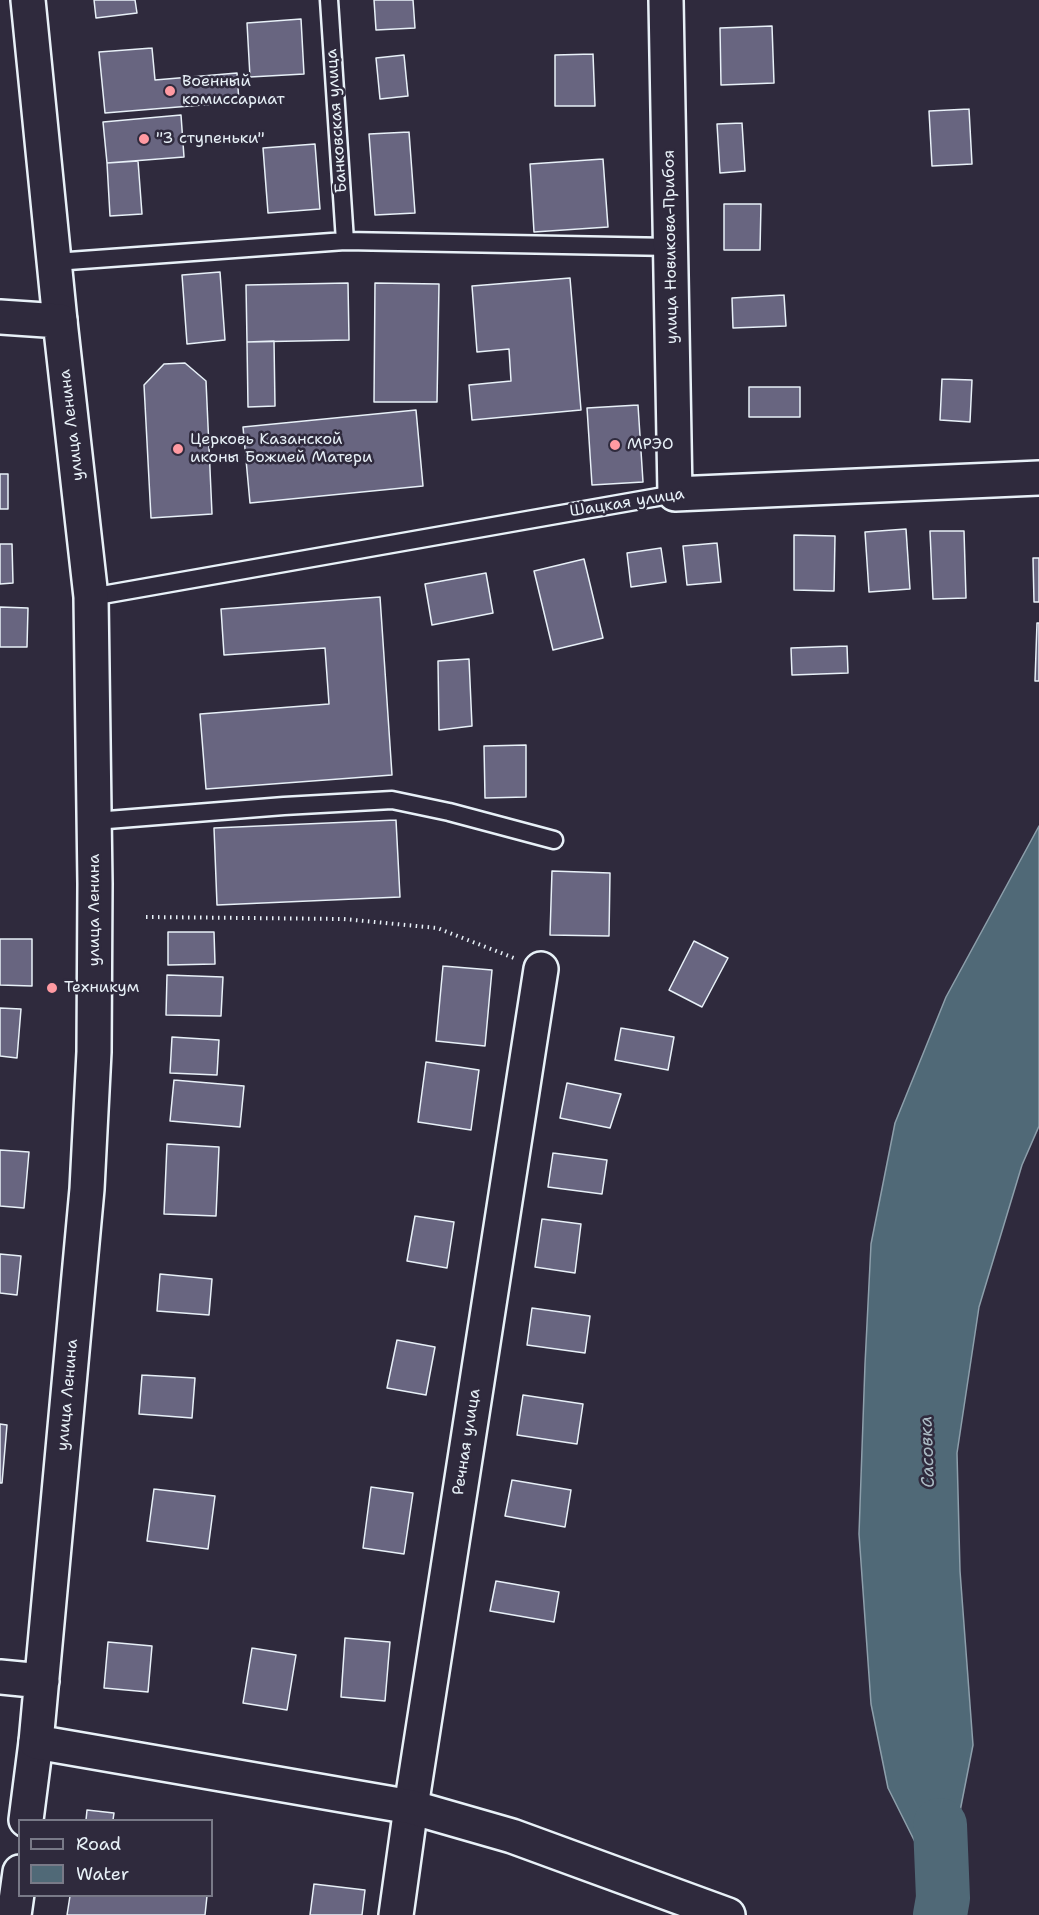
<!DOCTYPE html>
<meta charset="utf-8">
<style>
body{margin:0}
#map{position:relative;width:1039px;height:1915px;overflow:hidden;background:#2f2a3d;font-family:"Shantell Sans",sans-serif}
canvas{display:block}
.legend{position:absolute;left:18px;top:1819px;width:195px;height:78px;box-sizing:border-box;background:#2f2a3d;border:2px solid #797a88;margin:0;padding:8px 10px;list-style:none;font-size:18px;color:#e8f1f8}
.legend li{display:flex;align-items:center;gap:12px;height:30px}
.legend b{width:30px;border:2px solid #797a88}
</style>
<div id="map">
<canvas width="1039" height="1915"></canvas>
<ul class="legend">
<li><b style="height:8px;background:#2f2a3d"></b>Road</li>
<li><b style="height:16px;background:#506977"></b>Water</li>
</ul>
</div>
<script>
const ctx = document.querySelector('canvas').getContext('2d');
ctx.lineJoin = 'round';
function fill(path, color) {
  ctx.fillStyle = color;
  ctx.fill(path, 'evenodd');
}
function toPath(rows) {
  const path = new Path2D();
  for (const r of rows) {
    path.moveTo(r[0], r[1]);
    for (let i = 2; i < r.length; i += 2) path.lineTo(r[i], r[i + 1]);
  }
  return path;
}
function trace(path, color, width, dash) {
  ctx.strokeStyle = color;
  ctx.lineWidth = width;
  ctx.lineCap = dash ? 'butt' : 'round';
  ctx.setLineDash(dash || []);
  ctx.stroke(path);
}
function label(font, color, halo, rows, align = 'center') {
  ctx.font = font + ' "Shantell Sans",sans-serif';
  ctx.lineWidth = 5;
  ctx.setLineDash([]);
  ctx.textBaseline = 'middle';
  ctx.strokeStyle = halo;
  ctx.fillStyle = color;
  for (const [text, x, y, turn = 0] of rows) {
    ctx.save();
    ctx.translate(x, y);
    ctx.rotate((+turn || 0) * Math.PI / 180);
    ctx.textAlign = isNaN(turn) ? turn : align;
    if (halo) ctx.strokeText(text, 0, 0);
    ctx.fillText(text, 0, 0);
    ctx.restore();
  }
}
const water = toPath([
 [1039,826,1039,1126,1022,1165,979,1307,957,1453,960,1571,973,1745,943,1898,888,1788,871,1704,859,1534,865,1364,871,1244,895,1123,946,997,1039,826]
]);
fill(water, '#506977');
trace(water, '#8d9fab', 1.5);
trace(toPath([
 [940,1915,943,1898,940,1825]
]), '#506977', 54);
const building = toPath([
 [94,0,135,0,137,13,96,18,94,0],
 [374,0,413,0,415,28,376,30,374,0],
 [301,19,304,74,250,77,247,23,301,19],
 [772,26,774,83,721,85,720,28,772,26],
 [152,48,155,80,237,73,239,102,105,113,99,52,152,48],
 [593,54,595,106,555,106,555,55,593,54],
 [404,55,408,96,380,99,376,58,404,55],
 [969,109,972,164,932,166,929,111,969,109],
 [181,115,184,157,107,163,103,122,181,115],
 [742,123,745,171,720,173,717,124,742,123],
 [409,132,415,213,375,215,369,134,409,132],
 [315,144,320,209,268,213,263,148,315,144],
 [603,159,608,227,534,232,530,164,603,159],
 [138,161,142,214,110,216,107,163,138,161],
 [724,204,761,204,760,250,724,250,724,204],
 [220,272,225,340,187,344,182,275,220,272],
 [570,278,581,410,472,420,469,385,511,381,509,349,477,352,472,286,570,278],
 [348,283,349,340,247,342,246,285,348,283],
 [375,283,439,284,437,402,374,402,375,283],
 [784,295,786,326,733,328,732,298,784,295],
 [274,341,275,406,248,407,247,342,274,341],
 [185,363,206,381,212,514,151,518,144,385,164,364,185,363],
 [942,379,972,380,970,422,940,420,942,379],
 [749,387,800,387,800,417,749,417,749,387],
 [638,405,643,482,592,485,587,408,638,405],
 [416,410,423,486,250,503,243,427,416,410],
 [0,474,8,474,8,509,0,509,0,474],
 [906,529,910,589,869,592,865,532,906,529],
 [930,531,964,531,966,598,933,599,930,531],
 [794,535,835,536,834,591,794,590,794,535],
 [717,543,721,582,687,585,683,546,717,543],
 [0,544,12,544,13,583,0,584,0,544],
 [661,548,666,582,631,587,627,553,661,548],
 [1033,558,1039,558,1039,602,1034,602,1033,558],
 [584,559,603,638,553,650,534,571,584,559],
 [486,573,493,613,432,625,425,584,486,573],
 [380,597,392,775,206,789,200,714,329,704,325,648,224,655,221,609,380,597],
 [0,607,28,608,27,647,0,647,0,607],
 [1037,623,1039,623,1039,681,1035,681,1037,623],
 [847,646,848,673,792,675,791,648,847,646],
 [469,659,472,726,439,730,438,661,469,659],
 [526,745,526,797,485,798,484,746,526,745],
 [396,820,400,897,217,905,214,828,396,820],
 [552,871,610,873,609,936,550,935,552,871],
 [168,932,214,932,215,964,168,965,168,932],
 [0,939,32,939,32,986,0,985,0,939],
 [694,941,728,958,702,1007,669,990,694,941],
 [443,966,492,970,485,1046,436,1041,443,966],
 [167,975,223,977,221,1016,166,1015,167,975],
 [0,1008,21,1009,17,1058,0,1056,0,1008],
 [621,1028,674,1037,668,1070,615,1060,621,1028],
 [172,1037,219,1040,217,1075,170,1073,172,1037],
 [426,1062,479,1070,471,1130,418,1122,426,1062],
 [174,1080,244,1086,240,1127,170,1121,174,1080],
 [567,1083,621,1094,610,1128,560,1118,567,1083],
 [167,1144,219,1147,216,1216,164,1214,167,1144],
 [0,1150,29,1152,24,1208,0,1206,0,1150],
 [553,1153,607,1160,602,1194,548,1187,553,1153],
 [415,1216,454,1222,447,1268,407,1261,415,1216],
 [542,1219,581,1224,575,1273,535,1267,542,1219],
 [0,1254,21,1256,17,1295,0,1293,0,1254],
 [160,1274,212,1279,209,1315,157,1311,160,1274],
 [532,1308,590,1316,585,1353,527,1345,532,1308],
 [397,1340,435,1347,426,1395,387,1388,397,1340],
 [142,1375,195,1378,192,1418,139,1414,142,1375],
 [523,1395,583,1404,577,1444,517,1435,523,1395],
 [0,1424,7,1425,2,1483,0,1483,0,1424],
 [512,1480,571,1490,565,1527,505,1516,512,1480],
 [371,1487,413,1493,404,1554,363,1548,371,1487],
 [154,1489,215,1496,208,1549,147,1541,154,1489],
 [496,1581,559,1592,554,1622,490,1611,496,1581],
 [345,1638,390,1642,385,1701,341,1697,345,1638],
 [108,1642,152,1646,148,1692,104,1688,108,1642],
 [252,1648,296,1655,287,1710,243,1703,252,1648],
 [87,1810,114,1813,113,1820,86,1820,87,1810],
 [314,1884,365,1890,362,1915,310,1915,314,1884],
 [70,1896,207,1896,205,1915,67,1915,70,1896]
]);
fill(building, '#686580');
trace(building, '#e8f1f8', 1.5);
const lane = toPath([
 [329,0,345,241],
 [55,262,345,241,672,247],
 [91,597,675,494],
 [95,821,284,806,392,800,449,812,554,840]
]);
const street = toPath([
 [26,1820,36,1742],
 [14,1915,20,1872],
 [396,1915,411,1807,541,969]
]);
const secondary = toPath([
 [28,0,60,321],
 [666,0,675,494,1039,478]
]);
const primary = toPath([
 [0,317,60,321,91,597,95,884,94,1052,87,1189,36,1742,411,1807,512,1836,728,1915],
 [0,1677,42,1681]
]);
trace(lane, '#e8f1f8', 21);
trace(street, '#e8f1f8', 38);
trace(secondary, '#e8f1f8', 38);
trace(primary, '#e8f1f8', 38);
trace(toPath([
 [146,917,344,919,437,928,514,958]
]), '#e8f1f8', 4, [1.5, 4.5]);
trace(lane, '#2f2a3d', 16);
trace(street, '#2f2a3d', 33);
trace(secondary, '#2f2a3d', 33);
trace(primary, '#2f2a3d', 33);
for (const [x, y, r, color] of [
 [170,91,6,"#ff9aa2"],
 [144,139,6,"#ff9aa2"],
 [615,445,6,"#ff9aa2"],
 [178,449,6,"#ff9aa2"],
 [52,988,6,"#ff9aa2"]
]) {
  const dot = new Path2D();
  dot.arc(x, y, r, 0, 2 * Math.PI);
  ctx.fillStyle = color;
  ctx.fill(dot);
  trace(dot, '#2f2a3d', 2);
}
label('16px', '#e8f1f8', '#2f2a3d', [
 ["Военный",182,82],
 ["комиссариат",182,100],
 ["\"3 ступеньки\"",156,139],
 ["Церковь Казанской",190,440],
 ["иконы Божией Матери",190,458],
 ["МРЭО",627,445],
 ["Техникум",64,988]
], 'left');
label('16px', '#e8f1f8', '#2f2a3d', [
 ["Банковская улица",337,121,-94],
 ["улица Новикова-Прибоя",671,247,-91],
 ["улица Ленина",72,425,-97],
 ["Шацкая улица",627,503,-9],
 ["улица Ленина",95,910,-90],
 ["улица Ленина",68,1395,-85],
 ["Речная улица",467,1442,-81]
]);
label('italic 18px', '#abbbc4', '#2f2a3d', [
 ["Сасовка",928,1452,-92]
]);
</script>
